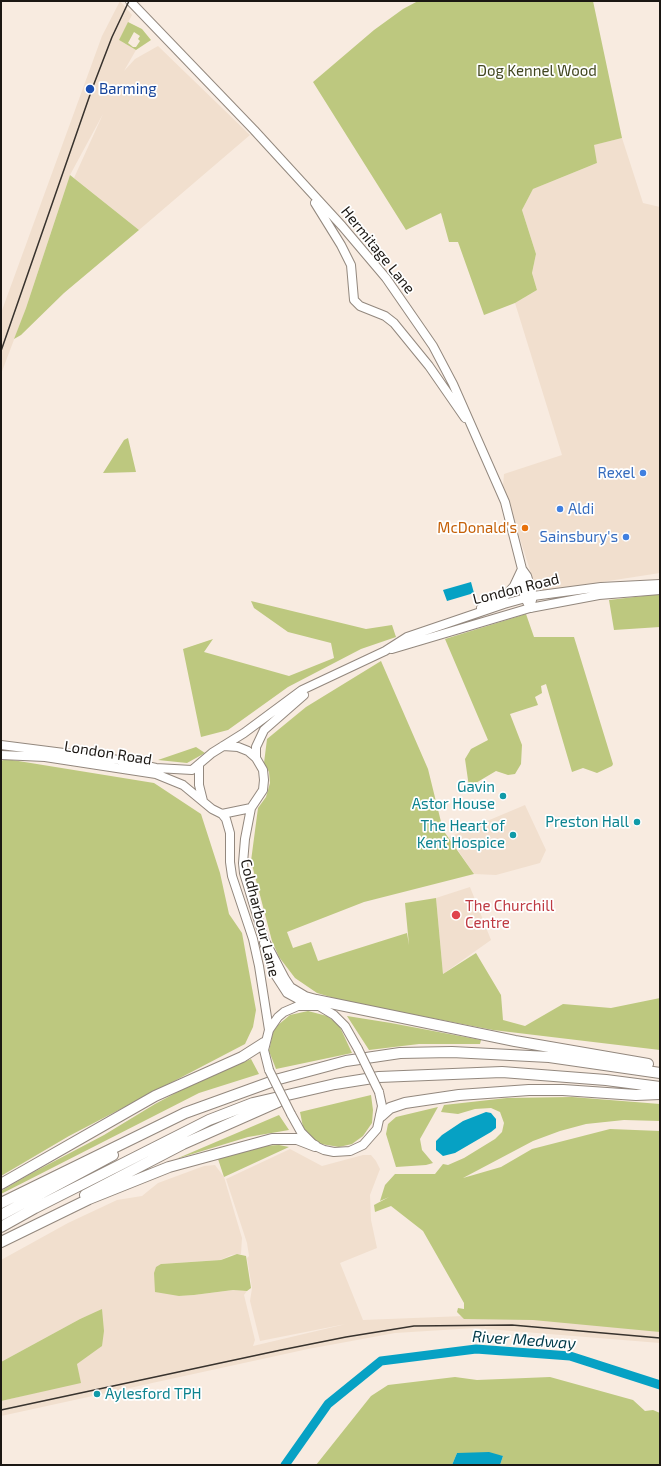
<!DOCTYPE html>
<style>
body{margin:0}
#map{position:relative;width:661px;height:1466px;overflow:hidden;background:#f8ebe0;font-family:"Exo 2",sans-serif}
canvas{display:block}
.frame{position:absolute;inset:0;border:2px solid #1b1713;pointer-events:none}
</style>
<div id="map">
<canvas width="661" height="1466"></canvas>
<div class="frame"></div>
</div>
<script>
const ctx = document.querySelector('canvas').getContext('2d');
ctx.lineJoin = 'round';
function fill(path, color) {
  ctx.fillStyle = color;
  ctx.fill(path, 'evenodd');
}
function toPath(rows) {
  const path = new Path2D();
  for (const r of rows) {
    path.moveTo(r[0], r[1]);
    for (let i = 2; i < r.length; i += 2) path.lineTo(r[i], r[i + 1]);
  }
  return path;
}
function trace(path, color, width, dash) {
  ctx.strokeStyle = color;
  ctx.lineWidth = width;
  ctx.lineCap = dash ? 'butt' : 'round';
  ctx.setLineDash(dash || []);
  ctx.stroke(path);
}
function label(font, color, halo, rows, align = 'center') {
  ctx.font = font + ' "Exo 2",sans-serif';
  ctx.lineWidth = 3.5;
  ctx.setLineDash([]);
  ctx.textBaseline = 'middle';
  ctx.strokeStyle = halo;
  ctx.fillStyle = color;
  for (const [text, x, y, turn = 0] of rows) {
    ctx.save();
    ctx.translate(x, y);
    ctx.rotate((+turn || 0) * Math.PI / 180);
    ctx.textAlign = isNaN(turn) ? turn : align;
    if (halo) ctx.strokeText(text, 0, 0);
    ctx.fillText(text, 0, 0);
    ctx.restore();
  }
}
fill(toPath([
 [120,1,132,15,119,40,136,50,124,71,135,59,158,46,250,135,139,230,74,178,103,114,70,175,26,308,1,374,1,313,102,36],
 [622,138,643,203,660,207,660,573,537,592,503,486,504,474,562,455,515,303,537,290,532,273,536,254,522,210,533,189,597,163,593,145],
 [525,805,546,850,540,863,496,875,474,874,449,837],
 [470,887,491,940,443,974,436,898],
 [290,1149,322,1166,363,1155,371,1155,376,1161,380,1169,370,1195,371,1220,377,1248,340,1263,363,1320,464,1316,539,1319,660,1330,660,1343,475,1328,395,1333,308,1349,1,1416,1,1401,80,1382,77,1364,102,1310,80,1319,1,1362,1,1260,68,1223,117,1200,142,1196,158,1183,204,1166,215,1165,224,1177,242,1238,241,1254,231,1255,221,1260,161,1264,179,1296,194,1295,233,1290,247,1291,244,1295,255,1340,253,1346,346,1324,260,1341,250,1301,252,1288,247,1258,249,1256,247,1243,226,1179]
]), '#f1dfce');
fill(toPath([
 [418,1,593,1,622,138,594,145,597,163,533,189,522,210,536,254,532,273,537,290,515,303,484,315,458,242,449,242,441,213,406,230,313,82,374,30,403,9],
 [128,22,142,29,151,40,136,50,119,40],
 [134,32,140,36,138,39,140,41,136,47,133,47,128,43],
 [70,175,139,230,64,293,21,335,14,339,26,308],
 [128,438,136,472,103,473,124,440],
 [660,594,660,627,614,630,609,600],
 [251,601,366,629,392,625,396,637,361,649,288,687,228,730,201,737,183,649,213,639,204,652,289,676,334,658,331,643,288,632,254,608],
 [526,614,534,637,574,637,613,764,612,766,597,773,583,768,572,772,546,684,541,686,542,693,535,697,538,705,510,714,522,745,521,764,515,774,508,775,496,771,469,787,465,759,471,749,488,740,445,639],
 [381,661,428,769,443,830,474,874,364,902,287,932,293,948,311,942,318,961,407,933,409,945,405,903,436,898,443,974,476,953,501,995,503,1020,525,1026,563,1004,611,1008,660,998,660,1050,493,1030,344,1001,317,993,295,978,279,957,272,941,251,861,258,808,266,797,270,783,269,772,264,763,267,739,306,707],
 [196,747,205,753,187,763,158,760],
 [6,759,154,783,201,814,220,873,229,914,242,933,256,1010,253,1027,245,1044,69,1136,1,1176,1,761],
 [308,1011,327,1016,339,1025,352,1053,276,1069,269,1051,273,1032,278,1025,290,1015],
 [347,1016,391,1023,481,1040,480,1044,419,1044,369,1050],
 [251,1059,259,1074,199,1093,1,1194,1,1191,32,1173,104,1135,155,1104,202,1079],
 [371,1095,373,1110,372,1123,363,1136,352,1144,339,1147,321,1144,310,1137,303,1127,300,1112],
 [572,1097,660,1104,660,1121,624,1120,586,1124,560,1131,533,1141,463,1178,501,1167,532,1149,610,1129,660,1131,660,1332,533,1320,464,1319,457,1312,458,1308,464,1309,464,1303,423,1231,391,1206,375,1212,374,1205,389,1197,380,1201,385,1185,395,1174,435,1174,443,1164,448,1165,464,1158,495,1139,502,1132,504,1123,500,1112,491,1108,475,1109,458,1114,441,1112,444,1105,507,1098],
 [438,1107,420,1139,422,1150,433,1163,426,1165,396,1167,386,1134,388,1124,396,1117],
 [279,1115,289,1130,248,1137,176,1159],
 [279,1145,289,1147,224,1177,218,1159,260,1146],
 [237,1254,246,1256,251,1288,247,1291,233,1290,194,1295,179,1296,155,1292,154,1273,156,1267,161,1264,221,1260],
 [102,1309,104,1331,102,1346,77,1364,81,1383,1,1401,1,1362,80,1319],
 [455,1377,477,1380,550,1377,633,1400,645,1411,653,1410,660,1413,660,1465,500,1465,503,1456,457,1453,452,1465,316,1465,371,1396,388,1385]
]), '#bdc87f');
fill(toPath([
 [471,582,474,593,447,601,443,590],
 [486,1112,491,1113,496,1119,496,1128,491,1132,455,1153,443,1156,436,1150,436,1141,442,1135,463,1121],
 [489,1452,503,1456,500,1465,452,1465,457,1453]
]), '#06a1c4');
trace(toPath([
 [285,1465,328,1404,381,1361,476,1349,570,1356,660,1385]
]), '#06a1c4', 9);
const secondary = toPath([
 [130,1,254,130,342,226,386,278,433,346,453,384,505,502,522,569,527,576,533,596,530,608],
 [315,203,341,245,351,265,354,300,360,306,385,316,394,323,429,366,465,418],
 [519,576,525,598,528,604],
 [481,608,505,596,514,586,522,569]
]);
const primary = toPath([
 [392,649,530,608,599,595,660,590],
 [1,745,119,760,156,768,192,770,212,753,244,733,302,690,385,651,407,637,504,604,533,596,601,587,660,584],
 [1,755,45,757,156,774,183,785,212,809,222,814,251,808,263,790,264,780,263,770,256,758,248,751,238,747,223,746],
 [256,758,256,747,264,730,304,695],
 [199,766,199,785,203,801],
 [251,808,245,839,243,863,244,873,267,948],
 [222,814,226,819,230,833,230,862,232,876,253,939,259,966,269,1030],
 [272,963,276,976,287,993,309,1005],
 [269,1070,264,1050,269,1030,278,1017,284,1012,298,1006,319,1006,334,1015,345,1026,358,1049],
 [291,1114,301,1132,315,1146,324,1150,334,1152,350,1151,363,1145,377,1129,382,1106,379,1092]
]);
const highway = toPath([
 [265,943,284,979,290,988,305,997,316,1000,515,1041,648,1064],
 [381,1116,390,1108,405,1103,459,1095,529,1090,563,1090,636,1095,660,1094],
 [1,1184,155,1096,242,1057,264,1043],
 [85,1195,183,1144,278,1102],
 [1,1203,185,1113,279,1079,346,1061,400,1053,452,1052,549,1057,660,1073],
 [1,1215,113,1155],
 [1,1227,35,1208,209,1120,253,1103,335,1084,379,1077,502,1072,606,1080,660,1087],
 [1,1242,89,1199,169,1167,272,1139,297,1139,315,1146]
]);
trace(secondary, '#93887e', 10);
trace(primary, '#93887e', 10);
trace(highway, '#93887e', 12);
trace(secondary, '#fff', 8);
trace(primary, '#fff', 8);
trace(highway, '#fff', 10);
trace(toPath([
 [1,351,92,89,112,37,129,1],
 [1,1410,281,1350,346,1337,414,1326,512,1325,660,1338]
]), '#37322d', 1.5);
const primaryBridge = toPath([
 [358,1049,379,1092],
 [269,1070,291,1114]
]);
trace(primaryBridge, '#93887e', 10, []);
trace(primaryBridge, '#fff', 8);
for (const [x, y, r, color] of [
 [90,89,5,"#1a4fb4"],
 [643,473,4,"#3f7fe0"],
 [560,509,4,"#3f7fe0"],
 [525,528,4,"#e8710a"],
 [626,537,4,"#3f7fe0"],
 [503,796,4,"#0f9aa8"],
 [637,822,4,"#0f9aa8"],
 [513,835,4,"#0f9aa8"],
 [456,915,5,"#e0444e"],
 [97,1394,4,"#0f9aa8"]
]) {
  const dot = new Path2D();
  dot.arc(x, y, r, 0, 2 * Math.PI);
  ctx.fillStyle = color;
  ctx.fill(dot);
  trace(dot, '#fff', 1.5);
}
label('15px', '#41461f', '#fff', [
 ["Dog Kennel Wood",537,71]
]);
label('15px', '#164399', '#fff', [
 ["Barming",99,89]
], 'left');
label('15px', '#1b1713', '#fff', [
 ["Hermitage Lane",378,250,51],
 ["London Road",516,589,-14],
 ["London Road",108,753,9],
 ["Coldharbour Lane",260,918,76]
]);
label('15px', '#366cbe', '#fff', [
 ["Rexel",635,473],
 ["Aldi",568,509,"left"],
 ["Sainsbury's",618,537]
], 'right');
label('15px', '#c56008', '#fff', [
 ["McDonald's",517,528]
], 'right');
label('15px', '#0d838f', '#fff', [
 ["Gavin",495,787],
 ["Astor House",495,804],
 ["Preston Hall",629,822],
 ["The Heart of",505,826],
 ["Kent Hospice",505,843],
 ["Aylesford TPH",105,1394,"left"]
], 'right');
label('15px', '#be3a42', '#fff', [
 ["The Churchill",465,906],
 ["Centre",465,923]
], 'left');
label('italic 16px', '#003a49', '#fff', [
 ["River Medway",524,1340,4]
]);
</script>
